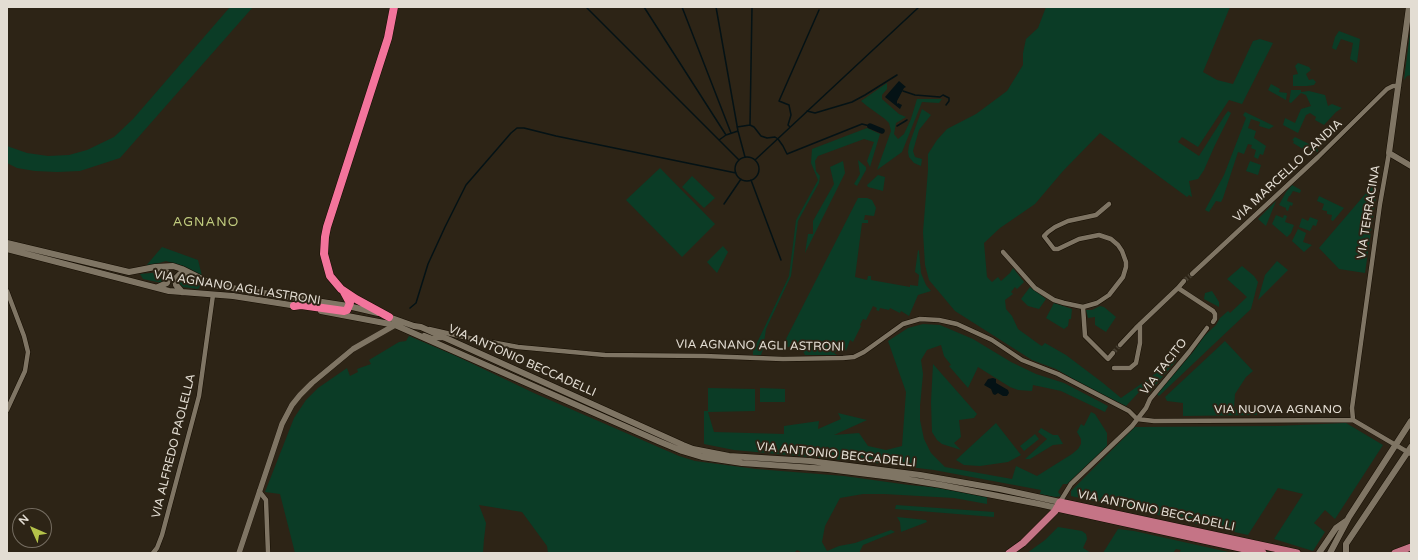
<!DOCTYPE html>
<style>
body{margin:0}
#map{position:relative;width:1418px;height:560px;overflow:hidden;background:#2d2416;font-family:"Varela Round",sans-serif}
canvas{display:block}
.frame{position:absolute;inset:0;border:8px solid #e3ddd3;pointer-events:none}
.north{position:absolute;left:12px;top:508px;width:40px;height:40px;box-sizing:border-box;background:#2d2416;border:1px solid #766e62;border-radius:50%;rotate:315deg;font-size:11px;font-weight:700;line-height:16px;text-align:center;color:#e3ddd3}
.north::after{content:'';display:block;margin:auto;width:14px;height:18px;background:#b5c24a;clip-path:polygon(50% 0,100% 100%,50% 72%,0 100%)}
</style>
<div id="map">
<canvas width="1418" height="560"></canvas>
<div class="frame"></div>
<div class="north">N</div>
</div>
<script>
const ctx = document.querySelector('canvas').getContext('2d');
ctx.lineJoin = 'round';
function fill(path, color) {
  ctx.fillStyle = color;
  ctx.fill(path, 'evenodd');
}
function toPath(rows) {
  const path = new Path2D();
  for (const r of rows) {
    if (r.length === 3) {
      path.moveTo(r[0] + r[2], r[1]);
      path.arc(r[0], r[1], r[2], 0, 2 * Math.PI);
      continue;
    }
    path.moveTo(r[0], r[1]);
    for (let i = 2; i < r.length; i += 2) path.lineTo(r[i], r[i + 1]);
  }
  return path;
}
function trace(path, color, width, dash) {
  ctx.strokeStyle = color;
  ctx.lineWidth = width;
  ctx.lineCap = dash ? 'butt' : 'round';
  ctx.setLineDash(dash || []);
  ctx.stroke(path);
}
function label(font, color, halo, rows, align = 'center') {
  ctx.font = font + ' "Varela Round",sans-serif';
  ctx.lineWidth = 4;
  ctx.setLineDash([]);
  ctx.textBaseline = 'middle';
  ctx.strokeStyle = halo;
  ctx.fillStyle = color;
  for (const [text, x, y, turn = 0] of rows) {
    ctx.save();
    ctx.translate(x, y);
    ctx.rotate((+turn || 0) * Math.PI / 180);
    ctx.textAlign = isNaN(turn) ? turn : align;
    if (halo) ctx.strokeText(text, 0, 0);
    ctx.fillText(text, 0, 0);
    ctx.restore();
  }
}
fill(toPath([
 [230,7,253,7,120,158,80,171,57,172,35,171,17,168,7,163,7,146,27,153,48,156,69,155,87,150,114,137,133,119],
 [1046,7,1230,7,1203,72,1217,80,1233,84,1253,41,1260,39,1273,43,1242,104,1229,100,1198,147,1182,137,1178,142,1199,156,1225,115,1228,111,1231,113,1215,145,1204,170,1198,179,1189,181,1192,197,1189,195,1187,197,1100,133,1063,171,1035,204,1000,228,984,243,987,277,992,282,998,277,1001,281,1010,273,1013,268,1024,282,1017,289,1015,287,1011,292,1013,294,1005,300,1006,309,1012,316,1018,329,1040,345,1042,346,1045,343,1066,355,1103,383,1121,398,1155,374,1173,358,1176,361,1147,395,1141,390,1126,406,1089,388,1056,369,1032,360,955,311,929,280,925,265,923,232,928,170,928,154,937,140,947,129,976,114,1007,91,1023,65,1023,53,1026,39,1038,28],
 [1411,25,1411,75,1407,76,1404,80],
 [1339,31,1360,39,1357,63,1350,59,1353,43,1341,39,1336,50,1332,48,1335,37],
 [1298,63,1309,67,1311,70,1306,74,1309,80,1313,79,1316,82,1314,85,1307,86,1293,86,1293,75,1298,74,1295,66],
 [887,83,887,89,882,95,882,99,899,114,906,117,896,123,894,134,898,139,904,134,911,119,917,99,942,99,939,103,922,102,902,152,877,170,891,131,889,123,885,119,867,106,861,101],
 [1271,84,1280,89,1279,92,1287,93,1286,100,1268,90],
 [1291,90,1301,90,1301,92,1309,91,1325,95,1328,106,1332,104,1342,108,1336,112,1324,125,1315,120,1316,117,1310,113,1306,115,1298,133,1283,125,1285,118,1295,123,1301,109,1311,106,1306,95,1301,93,1291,103,1289,102],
 [922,109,931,115,919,130,913,151,915,157,922,159,921,166,914,163,909,157,908,152,909,145],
 [1245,112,1274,126,1269,129,1259,126,1260,122,1251,119,1248,128,1256,131,1254,138,1266,146,1263,155,1260,154,1258,159,1254,157,1256,150,1251,148,1252,145,1248,144,1244,154,1238,152,1223,198,1221,202,1216,201,1209,212,1205,210,1224,175,1246,118,1243,115],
 [867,128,880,134,870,167,867,161,874,142,864,139,818,156,815,161,816,171,820,176,819,183,798,221,791,276,766,329,763,349,761,355,753,355,753,351,789,276,796,220,818,180,811,163,812,149],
 [1295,137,1317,148,1318,151,1317,152,1313,149,1312,151,1305,145,1303,149,1293,143,1294,141,1292,140],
 [858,160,866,167,866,170,857,186,854,184,860,174],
 [843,161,845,173,805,253,808,234,813,234,813,221,834,184,830,167],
 [1250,161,1261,165,1258,175,1246,171],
 [660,168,715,224,682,257,626,200],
 [878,175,885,177,883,191,868,187,867,185],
 [692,176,715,198,704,208,682,187],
 [1292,185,1301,190,1300,193,1293,191,1290,196,1289,196,1287,201,1293,203,1292,206,1290,205,1288,211,1286,210,1286,208,1279,205,1286,192],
 [1373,185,1376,196,1365,273,1339,269,1319,248],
 [1319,196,1344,208,1333,221,1331,220,1332,215,1327,214,1327,211,1322,210,1324,204,1317,201],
 [858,198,867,198,872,200,876,208,874,216,865,215,864,220,868,220,868,223,862,223,855,277,867,280,868,276,871,276,871,280,910,287,910,285,918,286,919,275,915,272,918,250,919,251,921,273,926,285,931,291,918,295,909,316,901,311,900,313,890,308,889,310,880,308,879,311,876,310,877,308,873,306,866,320,863,319,860,325,861,326,853,342,850,340,846,351,845,348,842,348,839,349,834,353,837,355,805,355,802,349,797,347,797,344,791,344,791,347,787,347,786,339],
 [1276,201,1266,226,1258,219],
 [1276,215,1283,218,1284,215,1287,216,1285,222,1294,225,1291,233,1287,237,1272,224],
 [1310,217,1318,220,1316,226,1313,225,1310,231,1299,227,1302,218,1308,221],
 [1298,229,1306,233,1303,242,1312,245,1304,252,1292,241],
 [723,246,728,252,717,273,707,262],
 [162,247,198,260,202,276,183,266,166,261,145,267],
 [1277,261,1288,270,1258,300,1265,275],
 [1242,266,1254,276,1258,282,1251,309,1159,396,1157,394,1193,352,1204,336,1216,325,1220,318,1228,311,1230,313,1247,297,1227,279],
 [161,272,165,274,166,278,165,281,162,283,143,279,140,274],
 [181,276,186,276,201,285,198,289,183,287,178,282,178,279],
 [1030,287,1046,299,1039,309,1028,306,1021,299],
 [1212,291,1219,302,1219,307,1204,299,1205,293],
 [1054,303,1072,309,1071,319,1069,319,1068,326,1064,329,1046,318],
 [1100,306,1104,307,1116,317,1106,332,1095,325,1095,317,1088,318,1086,310,1092,310],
 [923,324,940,325,973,339,1011,362,1036,374,1064,383,1108,406,1105,412,1061,391,1033,385,1032,391,1018,390,1010,387,978,367,968,388,949,366,951,365,944,356,941,345,927,350,921,360,923,374,920,406,920,420,924,439,931,453,945,467,1012,479,1016,466,1037,476,1072,454,1078,449,1081,444,1081,439,1077,432,1081,424,1084,426,1091,412,1095,414,1107,433,1107,446,1067,484,1063,484,1058,492,1061,496,1056,497,1040,494,1041,490,934,470,876,463,734,450,704,444,704,411,708,411,708,388,755,389,755,411,708,412,714,432,784,434,784,426,819,421,818,429,841,419,838,413,867,420,834,435,859,433,868,446,886,450,902,446,906,392,888,341,908,328],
 [409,336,456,356,536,394,679,456,695,461,756,469,844,476,909,485,951,489,987,497,987,504,954,498,884,494,863,494,840,498,825,526,822,542,827,551,839,546,855,543,891,530,895,532,863,545,859,553,799,553,801,552,797,550,794,553,548,553,547,546,522,512,479,505,486,523,484,539,483,553,295,553,280,494,265,492,294,418,306,400,318,388,347,368,350,376,358,372,357,369,371,364,369,360,399,342,406,341],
 [1225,341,1253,371,1246,377,1235,394,1234,408,1236,410,1257,411,1257,415,1183,416,1183,403,1167,401,1165,397],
 [933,364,977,414,974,418,959,420,961,437,954,443,961,450,942,444,937,440,932,432,931,402],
 [760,388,785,389,785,402,760,402],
 [996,423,1021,455,1008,462,980,466,964,465,956,460],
 [1346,423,1383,445,1335,519,1325,510,1314,523,1325,532,1313,551,1274,539,1303,494,1295,492,1278,488,1248,535,1071,496,1071,491,1135,427,1277,426],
 [1041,428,1053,435,1058,435,1063,444,1053,445,1030,459,1025,459,1047,439,1038,432],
 [1035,434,1039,439,1024,451,1020,446],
 [896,505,994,512,994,517,895,509],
 [897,517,926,520,927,522,901,532,900,522],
 [1058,527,1082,531,1086,534,1087,539,1083,548,1091,553,1027,553,1045,540],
 [1118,529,1134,531,1233,553,1179,553,1181,550,1176,549,1173,553,1103,553]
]), '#0b3c26');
fill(toPath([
 [899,81,906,87,904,88,897,101,897,104,898,103,902,105,900,109,885,97],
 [993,378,996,379,996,383,1008,390,1009,393,1007,396,1003,396,998,393,995,395,993,394,991,389,984,385,988,379]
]), '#041215');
trace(toPath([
 [586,7,739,160],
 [644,7,726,135],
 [682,7,731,133],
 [716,7,738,131,745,157],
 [903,91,915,95,940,97,943,95,949,98,949,101,946,105],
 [807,111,815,113,852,102,865,95,897,75],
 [750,125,752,7],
 [897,126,907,120],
 [737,127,750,125,754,127,761,136,767,138,775,137,778,139,783,146,787,154,862,124,870,126],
 [790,127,788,125,791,115,789,105,779,101,819,10],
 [719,140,726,135,738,131],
 [747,169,12],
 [755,160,919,7],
 [751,180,781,260],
 [724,204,741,179],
 [410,308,416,303,428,264,445,227,466,185,511,133,517,128,524,128,556,136,736,173]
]), '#041215', 1.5);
trace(toPath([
 [870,126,882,131]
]), '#041215', 5.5);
trace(toPath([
 [1184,281,1192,274],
 [1113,353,1120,345]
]), '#484032', 4.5, [4.5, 2]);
const minor = toPath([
 [1003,252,1035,288,1054,300,1064,303,1083,307,1097,303,1109,295,1123,277,1126,267,1126,262,1122,251,1118,245,1111,239,1099,235,1079,239,1058,249,1054,249,1044,236,1048,232,1055,227,1068,221,1096,215,1109,204],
 [1192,274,1318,157,1387,89,1393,86,1399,86],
 [1178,288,1184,281],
 [7,291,24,336,28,352,25,371,7,410],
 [1083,307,1085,336,1108,359,1113,353],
 [429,329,464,337,518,347,605,355,704,356,783,359,843,358,854,357,864,352,903,324,920,319,939,320,957,324,992,340,1022,360,1058,374,1129,411,1137,419],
 [424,335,432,338,444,338],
 [1120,345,1136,328,1178,288,1213,311,1215,314,1215,319,1213,322],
 [1114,368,1130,368,1136,363,1140,343,1140,324],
 [1137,419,1154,421,1353,420,1411,454],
 [1353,420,1352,408,1380,204,1389,153],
 [259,491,266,500,268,553],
 [1060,502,1071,484,1132,426,1146,408,1150,399,1189,352,1207,328],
 [153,553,157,548,162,535,199,396,213,295]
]);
const tertiary = toPath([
 [239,553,282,424,292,405,300,395,312,383,353,349,395,325]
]);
const secondary = toPath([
 [1409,7,1389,153,1411,166],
 [7,243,129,272,155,267,173,266,182,269,212,284,219,286,348,306,378,313],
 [7,249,169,291,233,296,297,306],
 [157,268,165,270,169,275,169,278,167,283,158,287],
 [182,292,176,285,175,279,180,274,188,275],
 [321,311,395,325,658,441,682,451,702,457,742,463,828,469,892,477,941,485,1039,504,1057,508],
 [386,316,414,326,421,327,683,445,693,449,729,456,810,461,920,475,1000,489,1060,502],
 [1319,553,1336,528,1346,521],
 [1330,553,1349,517,1411,421],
 [1346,553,1346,544,1411,447]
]);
const primary = toPath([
 [1057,508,1263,553],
 [1009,553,1023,543,1055,511,1060,502,1297,553],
 [1395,553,1411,547]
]);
const motorway = toPath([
 [294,306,301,305,344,311,347,310,350,303,344,292],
 [389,317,356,299,341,289,330,276,324,254,325,237,327,227,388,38,394,7]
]);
trace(minor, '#150d02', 5.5);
trace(tertiary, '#150d02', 6);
trace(secondary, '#150d02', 7);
trace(primary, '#150d02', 8);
trace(motorway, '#150d02', 9);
trace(minor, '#7f7564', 4.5);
trace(tertiary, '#7f7564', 5.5);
trace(secondary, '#7f7564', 6);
trace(primary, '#c57486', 7);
trace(motorway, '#f3749c', 8);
label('12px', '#e3ddd3', '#2d2416', [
 ["VIA MARCELLO CANDIA",1288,171,-43],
 ["VIA TERRACINA",1369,212,-81],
 ["VIA AGNANO AGLI ASTRONI",237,288,9],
 ["VIA AGNANO AGLI ASTRONI",760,346,1],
 ["VIA ANTONIO BECCADELLI",522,361,24],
 ["VIA TACITO",1164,367,-52],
 ["VIA NUOVA AGNANO",1278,410],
 ["VIA ALFREDO PAOLELLA",174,446,-76],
 ["VIA ANTONIO BECCADELLI",836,455,6],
 ["VIA ANTONIO BECCADELLI",1156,511,12]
]);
ctx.letterSpacing = '1px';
label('13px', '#c1cc7f', '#2d2416', [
 ["AGNANO",206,223]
]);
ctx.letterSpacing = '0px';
</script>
